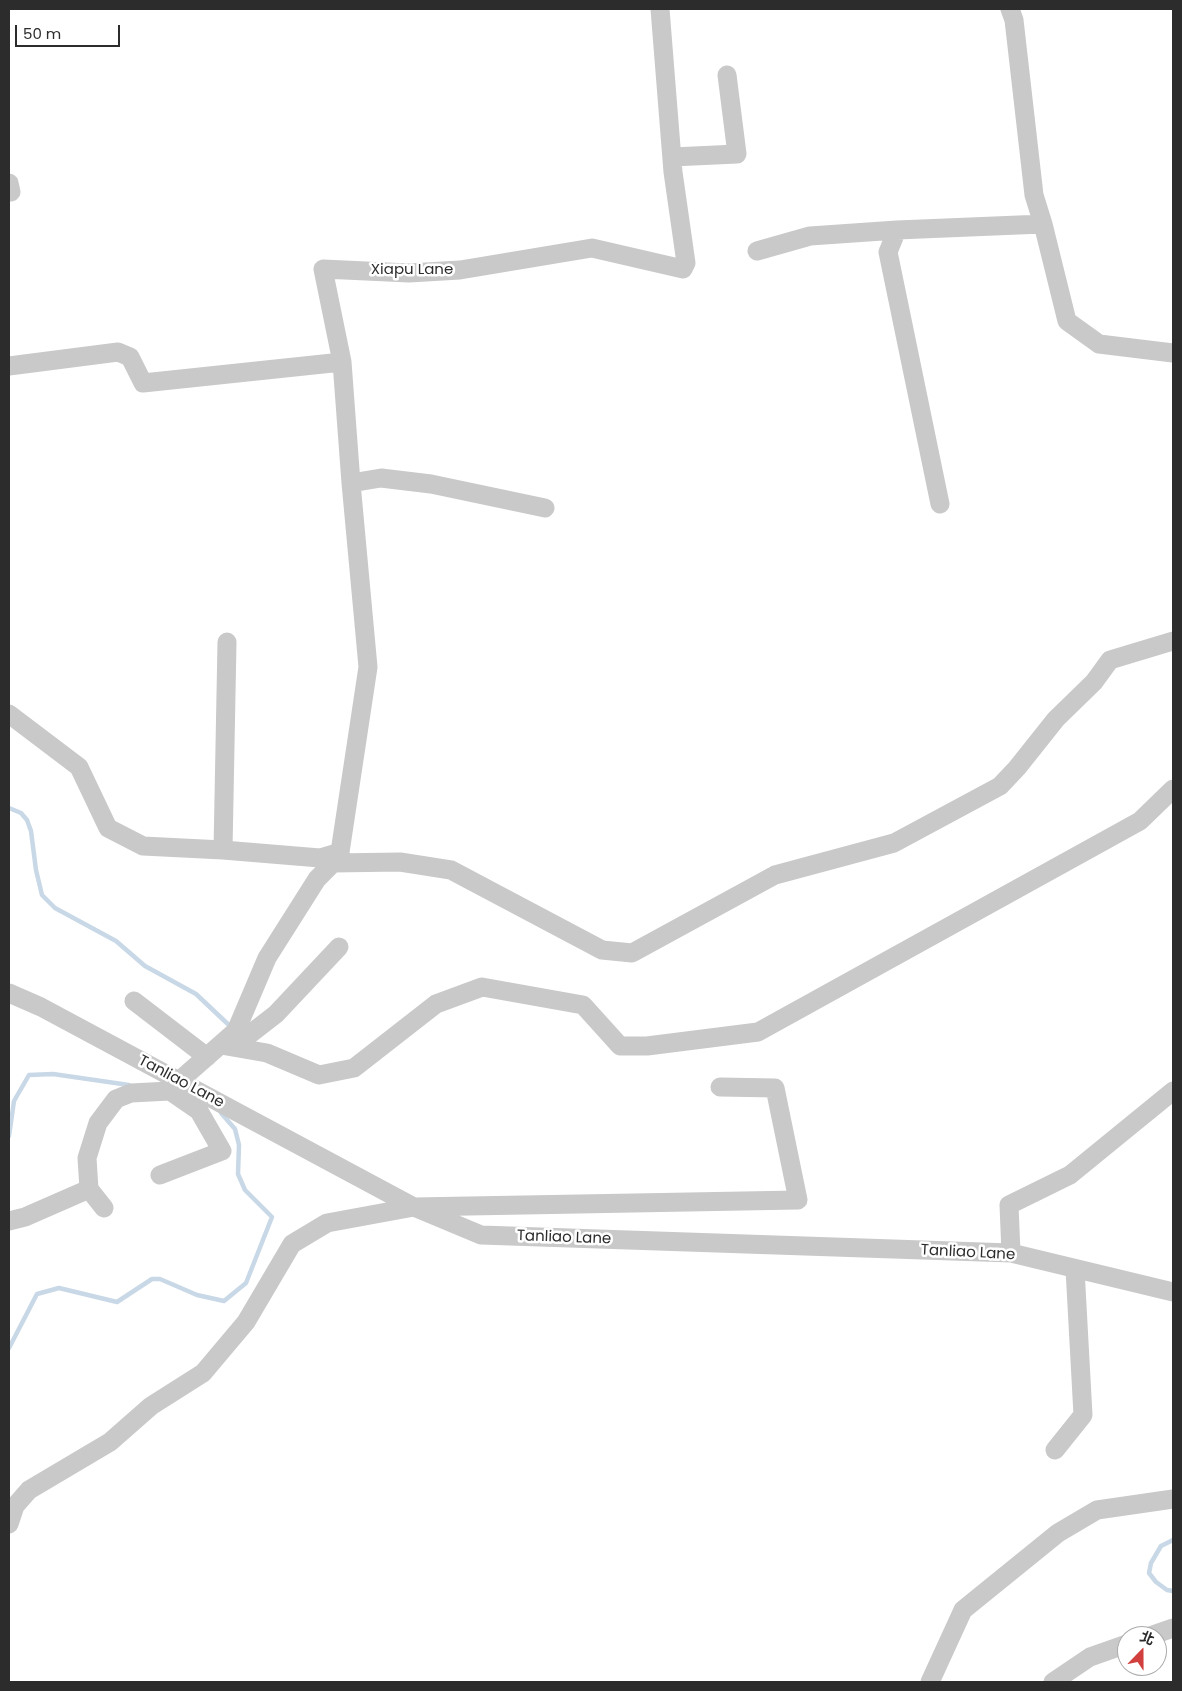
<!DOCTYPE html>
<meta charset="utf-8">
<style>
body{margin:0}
#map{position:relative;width:1182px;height:1691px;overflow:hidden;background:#fff;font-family:Poppins,"Noto Sans TC",sans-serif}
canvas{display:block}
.frame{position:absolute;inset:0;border:10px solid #2c2c2c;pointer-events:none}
.north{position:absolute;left:1117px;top:1626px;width:50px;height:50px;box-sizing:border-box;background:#fff;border:1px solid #ababab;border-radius:50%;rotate:22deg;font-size:14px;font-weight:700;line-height:20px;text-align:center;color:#2c2c2c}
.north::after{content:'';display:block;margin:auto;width:18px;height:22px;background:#d1403f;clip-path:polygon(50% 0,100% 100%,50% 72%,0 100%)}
.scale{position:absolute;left:15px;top:25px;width:105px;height:22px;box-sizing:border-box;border:2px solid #2c2c2c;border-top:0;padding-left:6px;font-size:15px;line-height:18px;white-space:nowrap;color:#2c2c2c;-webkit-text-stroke:4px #fff;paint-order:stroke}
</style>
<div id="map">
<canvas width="1182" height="1691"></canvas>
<div class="frame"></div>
<div class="north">北</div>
<div class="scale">50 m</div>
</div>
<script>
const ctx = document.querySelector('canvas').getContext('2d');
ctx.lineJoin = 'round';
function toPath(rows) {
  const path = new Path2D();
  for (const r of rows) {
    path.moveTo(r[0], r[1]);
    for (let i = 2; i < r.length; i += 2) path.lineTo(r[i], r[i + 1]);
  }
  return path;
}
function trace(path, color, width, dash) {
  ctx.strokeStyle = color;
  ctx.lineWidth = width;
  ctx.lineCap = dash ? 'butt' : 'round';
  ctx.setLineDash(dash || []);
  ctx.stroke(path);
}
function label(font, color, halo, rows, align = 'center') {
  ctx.font = font + ' Poppins,sans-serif';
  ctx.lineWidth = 5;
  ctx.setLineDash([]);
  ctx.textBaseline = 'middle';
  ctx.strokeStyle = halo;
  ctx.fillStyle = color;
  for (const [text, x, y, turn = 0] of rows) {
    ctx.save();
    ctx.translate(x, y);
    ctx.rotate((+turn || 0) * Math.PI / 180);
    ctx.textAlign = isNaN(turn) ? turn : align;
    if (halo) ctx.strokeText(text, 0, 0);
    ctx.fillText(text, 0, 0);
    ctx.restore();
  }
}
trace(toPath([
 [9,808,21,813,27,820,31,831,36,870,42,895,55,908,116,941,145,966,196,994,231,1027],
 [9,1136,14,1101,29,1075,53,1074,129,1085],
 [9,1348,37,1294,59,1288,117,1302,152,1279,160,1279,197,1295,224,1301,246,1283,272,1217,245,1190,238,1174,239,1145,235,1129,221,1113],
 [1173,1540,1161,1546,1151,1563,1149,1573,1156,1582,1167,1590,1173,1591]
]), '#c8d8e6', 4.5);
trace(toPath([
 [1010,9,1014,20,1034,195,1043,224,1067,321,1099,344,1173,353],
 [672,157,737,154,727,75],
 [9,183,11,192],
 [757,251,810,236,897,230],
 [342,362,351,483,381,478,431,484,545,508],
 [9,366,118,352,130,357,143,383,342,362,323,269,409,273,460,270,592,248,683,269,686,263,673,172,660,9],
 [940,504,888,252,897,230,1043,224],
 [9,714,79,767,108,828,143,846,223,850,227,642],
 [223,850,320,858,340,852,368,667,351,483],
 [9,993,41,1007,414,1207,481,1235,1011,1253,1173,1292],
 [134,1001,207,1057],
 [236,1031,245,1038,276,1014,339,947],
 [221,1045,267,1053,319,1075,354,1068,436,1004,482,987,583,1005,620,1046,647,1046,758,1032,1140,821,1173,789],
 [179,1081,236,1031,267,958,317,879,333,863,400,862,451,870,602,950,632,953,775,875,894,843,1000,786,1017,768,1056,719,1094,682,1110,660,1173,641],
 [89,1189,104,1208],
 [9,1221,25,1217,89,1189,87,1158,98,1123,116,1099,131,1093,170,1091,199,1111,222,1151,160,1175],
 [1011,1253,1009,1205,1070,1175,1173,1091],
 [1055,1450,1083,1415,1075,1269],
 [9,1524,15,1506,29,1490,110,1442,151,1406,203,1373,246,1322,292,1244,327,1223,414,1207,798,1200,775,1088,720,1087],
 [1150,1636,1173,1628],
 [930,1682,963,1610,1058,1533,1097,1510,1173,1499],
 [1053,1682,1090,1657,1127,1644]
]), '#c9c9c9', 19);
label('15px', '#2c2c2c', '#fff', [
 ["Xiapu Lane",412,270],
 ["Tanliao Lane",181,1082,28],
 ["Tanliao Lane",564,1238,2],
 ["Tanliao Lane",968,1253,3]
]);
</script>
